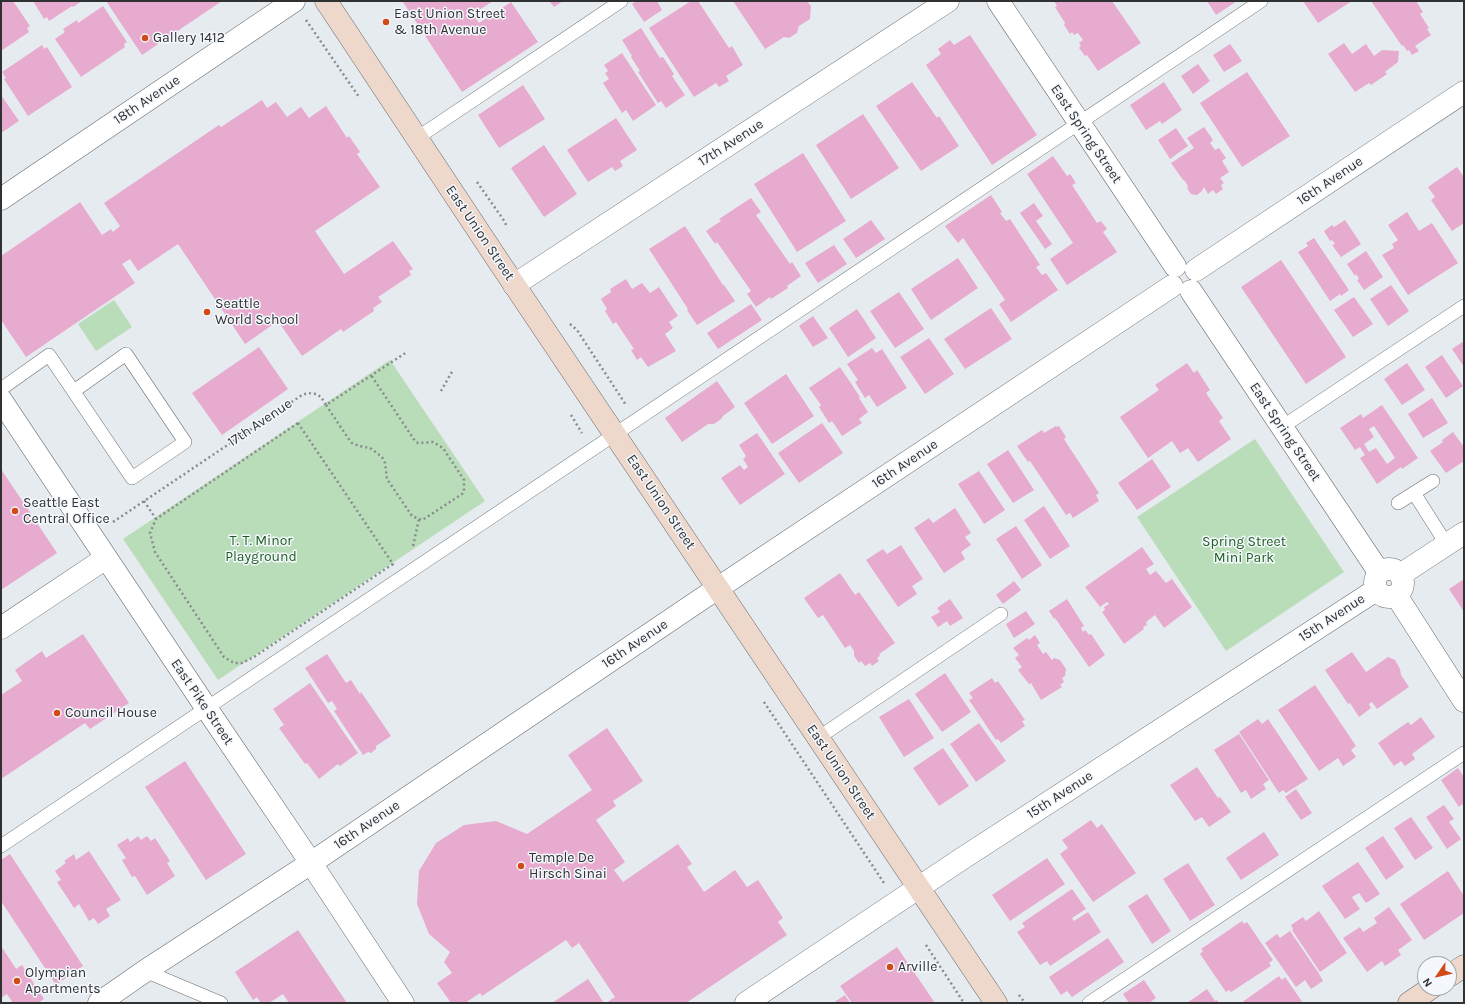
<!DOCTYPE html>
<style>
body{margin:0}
#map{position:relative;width:1465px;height:1004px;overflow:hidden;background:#e6ebef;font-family:Karla,sans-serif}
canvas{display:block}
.frame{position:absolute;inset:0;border:2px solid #2f3133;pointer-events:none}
.north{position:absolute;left:1417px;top:956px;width:40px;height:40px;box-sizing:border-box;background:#f4f8fd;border:1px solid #a5a8ac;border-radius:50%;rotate:236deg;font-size:11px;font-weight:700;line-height:16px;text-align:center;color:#2f3133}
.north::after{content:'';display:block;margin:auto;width:14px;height:18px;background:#d24b17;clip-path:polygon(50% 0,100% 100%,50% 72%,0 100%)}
</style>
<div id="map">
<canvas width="1465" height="1004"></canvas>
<div class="frame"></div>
<div class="north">N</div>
</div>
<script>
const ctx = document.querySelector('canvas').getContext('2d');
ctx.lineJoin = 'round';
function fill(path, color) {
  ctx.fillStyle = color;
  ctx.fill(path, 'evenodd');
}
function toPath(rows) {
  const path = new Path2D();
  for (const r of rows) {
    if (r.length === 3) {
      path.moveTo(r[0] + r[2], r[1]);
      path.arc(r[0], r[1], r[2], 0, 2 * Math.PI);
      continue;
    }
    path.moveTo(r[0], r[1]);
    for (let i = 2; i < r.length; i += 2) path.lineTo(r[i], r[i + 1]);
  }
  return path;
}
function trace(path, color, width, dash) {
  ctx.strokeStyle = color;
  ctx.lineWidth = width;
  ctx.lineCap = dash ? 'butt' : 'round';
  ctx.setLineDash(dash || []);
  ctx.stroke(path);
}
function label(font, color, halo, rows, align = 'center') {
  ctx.font = font + ' Karla,sans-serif';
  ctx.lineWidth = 3;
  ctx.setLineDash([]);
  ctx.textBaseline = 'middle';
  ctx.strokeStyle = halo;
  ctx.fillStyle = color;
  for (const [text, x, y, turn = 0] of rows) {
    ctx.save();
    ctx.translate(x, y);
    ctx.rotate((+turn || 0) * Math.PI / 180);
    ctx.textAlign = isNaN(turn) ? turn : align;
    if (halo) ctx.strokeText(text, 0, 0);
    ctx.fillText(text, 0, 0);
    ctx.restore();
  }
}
fill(toPath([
 [114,300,132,327,96,351,78,324],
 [390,360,485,501,218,680,123,539],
 [1255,439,1344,572,1226,651,1137,517]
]), '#baddb9');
fill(toPath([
 [1,1,13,1,30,26,27,28,29,32,1,51],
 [33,1,82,1,73,7,72,6,49,21,47,17,44,19],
 [106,1,222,1,142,55],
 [404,1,493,1,473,14,479,23,511,2,538,42,462,92,403,2],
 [549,1,563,1,554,7],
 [636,1,657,1,662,10,644,22,632,4],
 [691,1,698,1,729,48,732,46,743,65,726,76,729,81,719,87,716,83,694,97,649,28],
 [733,1,807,1,811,6,810,19,799,26,797,33,789,38,784,37,765,49],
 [1054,1,1112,1,1141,43,1098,71,1087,55,1085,56,1079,48,1081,46,1079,43,1083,40,1078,33,1074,35,1072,32,1070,34,1064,25,1065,23,1055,7,1057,6],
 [1207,1,1237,1,1216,15],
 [1303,1,1352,1,1318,23],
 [1371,1,1416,1,1423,12,1420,14,1429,28,1427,29,1431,35,1415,46,1419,51,1412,55,1409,50,1407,51,1403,45,1402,46],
 [103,6,127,42,124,44,125,47,81,77,55,39,65,32,63,29,77,20,78,23],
 [641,28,660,58,663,57,674,74,672,76,685,95,666,108,661,101,658,103,638,72,640,71,631,57,632,56,622,40],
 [970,35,1037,135,992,165,926,65,941,54,938,49,950,40,954,45],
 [1344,43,1352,54,1366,44,1374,56,1382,50,1399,51,1398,62,1385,72,1387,74,1371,85,1369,83,1355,92,1328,54],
 [1230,44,1242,61,1224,72,1213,55],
 [42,45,44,49,47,47,72,87,28,116,4,79,6,78,2,72],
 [622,53,656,105,633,121,626,110,622,113,603,83,609,79,605,73,608,71,604,65],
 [1198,64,1210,81,1193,94,1181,76],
 [1247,72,1290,136,1242,167,1200,103],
 [912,82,937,118,939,116,959,146,921,171,876,106],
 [1164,82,1182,110,1162,124,1160,121,1146,130,1130,105],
 [523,85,545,119,499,148,478,115],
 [1,95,19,121,1,133],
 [262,100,267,108,276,102,287,117,301,107,309,118,326,106,347,138,349,136,360,152,357,154,380,187,315,231,344,274,393,241,413,269,409,271,411,275,378,297,382,302,373,308,374,311,343,332,341,329,302,356,278,321,245,344,178,244,138,271,130,259,122,264,135,283,26,357,1,320,1,256,80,202,102,235,111,229,113,232,120,226,104,203,219,125,221,127],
 [863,114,899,168,851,199,816,145],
 [616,118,637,150,620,161,623,166,615,171,612,167,588,182,567,150],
 [1204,127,1213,140,1210,143,1215,150,1219,148,1226,158,1222,161,1229,172,1220,178,1224,183,1221,185,1223,189,1216,194,1213,190,1208,194,1204,187,1202,191,1197,195,1191,194,1187,188,1188,186,1184,180,1183,180,1171,163,1194,148,1187,138],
 [1176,128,1188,146,1170,159,1158,140],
 [544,145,577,194,544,217,511,168],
 [803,153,846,221,797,252,754,184],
 [1053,156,1067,176,1070,174,1076,183,1072,185,1097,223,1101,221,1107,229,1103,232,1117,252,1067,285,1050,259,1073,243,1027,174],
 [1457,167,1464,177,1464,223,1452,231,1431,200,1435,197,1428,187],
 [991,195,1002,212,1000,213,1006,221,1010,219,1040,265,1036,267,1042,275,1046,273,1058,290,1011,322,999,304,1005,300,963,238,958,243,945,226],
 [751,198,761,212,756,215,790,264,792,262,801,276,787,286,788,288,771,299,770,297,756,307,747,294,751,291,717,242,715,244,706,231,721,221,719,219],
 [1034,203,1043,216,1036,221,1052,244,1045,249,1020,213],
 [1407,212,1419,231,1432,223,1458,263,1408,295,1382,255,1394,248,1392,244,1398,240,1388,225],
 [871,220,885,239,856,258,843,239],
 [1345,220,1361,244,1341,257,1332,245,1335,244,1332,240,1330,241,1324,231,1332,225,1334,227],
 [685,226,723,285,724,285,735,301,697,325,687,310,688,309,649,249],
 [1314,238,1349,290,1341,296,1340,294,1330,301,1298,252,1308,246,1306,243],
 [834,245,847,264,818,283,805,263],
 [1366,251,1383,277,1364,290,1357,280,1359,279,1356,274,1355,276,1347,264],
 [958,258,978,288,931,320,911,289],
 [1281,260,1346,357,1306,384,1241,287],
 [626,279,632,289,642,283,650,293,659,287,678,316,669,322,673,328,665,334,676,351,648,367,641,357,637,360,631,350,634,349,616,322,613,324,605,311,607,309,601,299,611,292,610,289],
 [1391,285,1409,311,1388,326,1370,299],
 [899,292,924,329,895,348,870,311],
 [1354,297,1373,324,1353,337,1334,310],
 [751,304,762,320,718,349,707,333],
 [991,308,1012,339,965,369,944,339],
 [857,309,876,338,848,357,829,328],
 [813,316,828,338,813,347,799,326],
 [929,338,954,374,925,394,900,357],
 [1464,341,1464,367,1452,349],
 [259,347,288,389,222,435,192,393],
 [872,348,876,353,882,349,907,388,877,407,869,395,865,398,855,382,858,380,847,364],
 [1442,355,1463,386,1446,398,1425,367],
 [1187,363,1194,373,1197,370,1210,390,1206,393,1223,418,1219,421,1231,439,1198,462,1188,448,1180,453,1172,441,1148,458,1120,417,1159,390,1155,385],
 [1407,363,1425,390,1402,405,1384,379],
 [840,367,860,397,859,398,868,412,859,419,862,423,842,436,832,421,829,423,819,407,821,405,809,388],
 [786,374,814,416,772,444,744,403],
 [717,381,735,407,723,416,721,419,714,424,708,424,682,442,665,418],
 [1432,398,1448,423,1423,438,1408,414],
 [1382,405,1418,458,1402,469,1401,467,1377,484,1360,458,1365,455,1360,447,1355,450,1340,428,1361,414,1363,418],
 [1374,426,1395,458,1387,464,1376,448,1369,452,1364,444,1374,437,1369,429],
 [822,423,843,453,799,483,778,453],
 [1056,426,1057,427,1059,426,1066,437,1064,439,1099,493,1096,495,1099,501,1073,518,1070,513,1066,515,1030,461,1028,462,1017,446,1042,430,1044,433],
 [1453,432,1464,447,1464,461,1446,473,1430,451,1443,442,1442,440],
 [757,433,785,474,740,505,721,478,740,465,744,470,748,467,743,459,746,456,739,445],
 [1008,450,1034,490,1013,503,987,464],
 [1152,459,1171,487,1137,510,1118,483],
 [1,469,57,553,1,590],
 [979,471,1005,510,984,524,958,484],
 [1044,506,1070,546,1050,559,1024,520],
 [955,508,971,533,965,537,971,545,961,552,965,559,944,573,914,528,929,518,933,523],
 [1016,526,1042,565,1022,579,996,539],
 [901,545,923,579,912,586,917,594,898,607,866,560,883,549,887,554],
 [1142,547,1154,564,1146,569,1150,575,1156,571,1166,583,1172,579,1192,607,1164,628,1155,615,1146,622,1147,625,1143,627,1144,629,1124,644,1102,612,1105,610,1104,607,1109,604,1107,602,1100,607,1085,587],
 [840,573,855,595,859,592,895,643,879,654,880,656,877,658,879,661,872,666,870,663,865,666,861,661,859,663,854,656,854,651,850,645,845,648,823,615,818,618,804,598],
 [1464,579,1464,612,1449,589],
 [1014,581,1021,590,1003,604,996,595],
 [950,599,963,618,950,626,947,621,938,627,931,617,940,612,937,608],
 [1067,599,1084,626,1081,628,1083,632,1085,630,1089,635,1091,634,1105,655,1089,667,1055,618,1054,619,1049,611],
 [1026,611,1035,624,1014,638,1006,624],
 [83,634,129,703,90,729,85,723,1,779,1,695,22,681,15,670,42,651,46,658],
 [1035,635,1040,643,1037,645,1043,654,1046,652,1052,660,1054,658,1060,660,1066,669,1065,676,1062,678,1064,682,1060,685,1062,687,1041,700,1031,683,1029,684,1018,670,1022,667,1015,658,1019,655,1013,648,1027,638,1029,640],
 [1352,652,1366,672,1388,657,1395,660,1400,669,1401,675,1409,687,1377,709,1372,702,1369,704,1371,708,1359,717,1350,703,1348,704,1325,670],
 [327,654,346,683,351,680,360,694,361,692,391,736,376,746,376,749,371,753,368,752,363,755,334,711,337,709,332,701,328,703,305,668],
 [945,673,971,712,942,732,915,694],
 [992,678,995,683,998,681,1025,720,1022,721,1025,726,1001,743,998,739,996,740,969,700,973,698,969,693],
 [310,683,358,753,340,766,338,764,319,779,307,763,305,764,279,728,284,725,273,709],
 [1315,685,1356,746,1351,750,1356,757,1343,766,1338,758,1319,771,1278,710],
 [909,699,934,738,904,757,879,717],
 [1421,717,1435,737,1412,754,1415,759,1405,766,1401,761,1394,766,1378,743,1408,722,1411,725],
 [1258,719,1262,724,1268,719,1308,779,1286,793,1283,790,1279,793,1239,732],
 [979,723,1006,761,976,782,950,744],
 [607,728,643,781,613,801,616,806,596,820,625,862,614,870,623,882,678,844,692,864,687,867,704,892,735,870,747,887,758,880,783,918,778,922,787,935,686,1003,606,1003,615,997,579,943,572,948,566,940,482,996,480,993,465,1003,451,1003,437,983,452,973,444,962,450,952,429,934,417,904,419,871,436,843,464,825,496,821,527,834,592,790,568,755],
 [1239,734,1269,780,1263,784,1266,789,1251,799,1246,790,1241,793,1214,750],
 [943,748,969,786,939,806,913,768],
 [185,761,246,854,206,880,145,787],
 [1197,767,1218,798,1220,797,1231,812,1209,827,1202,817,1195,821,1170,785],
 [1458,768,1464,777,1464,807,1462,804,1459,807,1441,780],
 [1296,789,1312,813,1301,820,1285,797],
 [1444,805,1454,819,1449,822,1461,839,1447,849,1426,817],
 [1411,817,1433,848,1415,860,1394,828],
 [1091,820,1097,828,1102,824,1136,873,1093,902,1060,854,1068,848,1062,840],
 [1264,832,1279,855,1241,880,1226,858],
 [138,836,141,840,147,836,151,841,155,838,170,861,167,863,175,876,147,895,135,876,132,877,122,860,126,858,117,845,128,838,130,842],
 [1383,836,1404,867,1386,880,1365,848],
 [89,851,121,900,106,909,110,916,98,924,94,918,89,921,79,904,74,908,57,882,61,880,55,871,66,863,64,861,74,854,76,860],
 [10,854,83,966,56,985,1,901,1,860],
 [1047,858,1065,884,1010,921,992,895],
 [1358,862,1380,894,1366,903,1359,893,1352,897,1360,909,1345,919,1322,886],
 [1188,863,1215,905,1190,921,1163,879],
 [1448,871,1464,896,1464,913,1424,940,1400,904],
 [1072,889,1086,909,1072,918,1074,921,1088,912,1101,932,1050,966,1047,961,1040,965,1017,932,1025,927,1022,923],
 [1147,894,1171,931,1152,944,1128,906],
 [1389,907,1412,940,1398,950,1401,955,1385,966,1382,961,1367,972,1343,938,1360,927,1363,932,1377,923,1374,918],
 [1319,911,1347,953,1320,972,1292,930,1293,929,1291,925,1303,917,1306,921],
 [1242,921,1244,924,1247,922,1273,960,1269,963,1271,966,1231,992,1229,990,1226,992,1200,954,1203,951,1201,949],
 [298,930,347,1003,289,1003,283,994,269,1003,261,1003,257,997,253,1000,235,972],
 [1290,931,1318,972,1323,981,1311,989,1305,980,1296,987,1265,943,1277,934,1280,938],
 [1108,938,1124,962,1072,997,1067,991,1061,995,1049,977],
 [1,946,16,969,22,965,44,999,38,1003,13,1003,7,994,1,998],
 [897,947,935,1003,852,1003,840,986],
 [1279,976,1282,980,1285,977,1303,1003,1241,1003],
 [588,979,604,1003,552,1003],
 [1144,980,1156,998,1149,1003,1129,1003,1123,994],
 [1207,989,1215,1001,1217,1000,1219,1003,1187,1003],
 [845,995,850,1003,833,1003]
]), '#e7abd0');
const lane = toPath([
 [417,138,621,1],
 [1,389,49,355,132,478,185,442,126,354,74,391],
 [1282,427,1464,306],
 [1414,493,1447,545],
 [1398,503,1433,481],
 [818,738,1001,614],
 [1,846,1261,1],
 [145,971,221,1003],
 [1089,1003,1464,753]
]);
const street = toPath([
 [998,1,1175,266],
 [1,199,294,1],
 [1196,270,1464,92],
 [514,285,948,1],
 [1191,291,1379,572],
 [1,400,207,709,311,863,403,1003],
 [1389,583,14],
 [1400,575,1464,533],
 [1396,595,1464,701],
 [1,628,106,558],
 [99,1003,145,971,311,863,697,602,1172,286],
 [746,1003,963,858,1376,590]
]);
const secondary = toPath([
 [326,1,499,262,996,1003],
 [1449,976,1464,966],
 [1409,1003,1431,988]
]);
trace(lane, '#686c70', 14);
trace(street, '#686c70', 23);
trace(secondary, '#686c70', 23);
trace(toPath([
 [306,20,359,97],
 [477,182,505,222,507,228],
 [570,324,577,330,626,405],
 [441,391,453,370],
 [326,405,348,438,352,443,359,446,370,448,382,457,385,463,387,479,412,516,422,520,427,517,462,494,464,491,464,480,443,448,433,442,418,443,415,441,371,375],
 [571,415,582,433],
 [298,423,393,564,254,657,242,663,234,663,224,657,155,552,150,533,156,519,298,423],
 [144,501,156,519],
 [113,522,302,395,308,393,316,394,321,397,326,405,407,352],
 [413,546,419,519],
 [764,702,884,883],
 [926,945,964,1003],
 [1019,995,1025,1003]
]), '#888b8e', 2.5, [2, 3]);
trace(lane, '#fff', 13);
trace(street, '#fff', 22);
trace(secondary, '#eed7cb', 22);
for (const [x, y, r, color] of [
 [386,22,4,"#d24b17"],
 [145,38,4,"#d24b17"],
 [207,312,4,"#d24b17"],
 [15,511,4,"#d24b17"],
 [57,713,4,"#d24b17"],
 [521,866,4,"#d24b17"],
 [890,967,4,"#d24b17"],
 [17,981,4,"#d24b17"]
]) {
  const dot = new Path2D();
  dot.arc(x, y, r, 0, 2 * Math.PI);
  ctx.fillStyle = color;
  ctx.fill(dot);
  trace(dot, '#f4f8fd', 1.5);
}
label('14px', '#2f3133', '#f4f8fd', [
 ["East Union Street",394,14],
 ["& 18th Avenue",394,30],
 ["Gallery 1412",153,38],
 ["Seattle",215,304],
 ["World School",215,320],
 ["Seattle East",23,503],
 ["Central Office",23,519],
 ["Council House",65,713],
 ["Temple De",529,858],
 ["Hirsch Sinai",529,874],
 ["Arville",898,967],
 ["Olympian",25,973],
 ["Apartments",25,989]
], 'left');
label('14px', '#2f3133', '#f4f8fd', [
 ["18th Avenue",147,100,-34],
 ["East Spring Street",1086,134,56],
 ["17th Avenue",731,143,-33],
 ["16th Avenue",1330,181,-34],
 ["East Union Street",480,233,56],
 ["17th Avenue",260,423,-34],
 ["East Spring Street",1285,432,56],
 ["16th Avenue",905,464,-34],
 ["East Union Street",661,502,56],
 ["15th Avenue",1332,618,-33],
 ["16th Avenue",635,644,-34],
 ["East Pike Street",202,702,56],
 ["East Union Street",841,772,56],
 ["15th Avenue",1060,795,-33],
 ["16th Avenue",367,825,-34]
]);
label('14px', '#1d5e20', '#f4f8fd', [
 ["T. T. Minor",261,541],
 ["Playground",261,557],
 ["Spring Street",1244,542],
 ["Mini Park",1244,558]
]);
</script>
